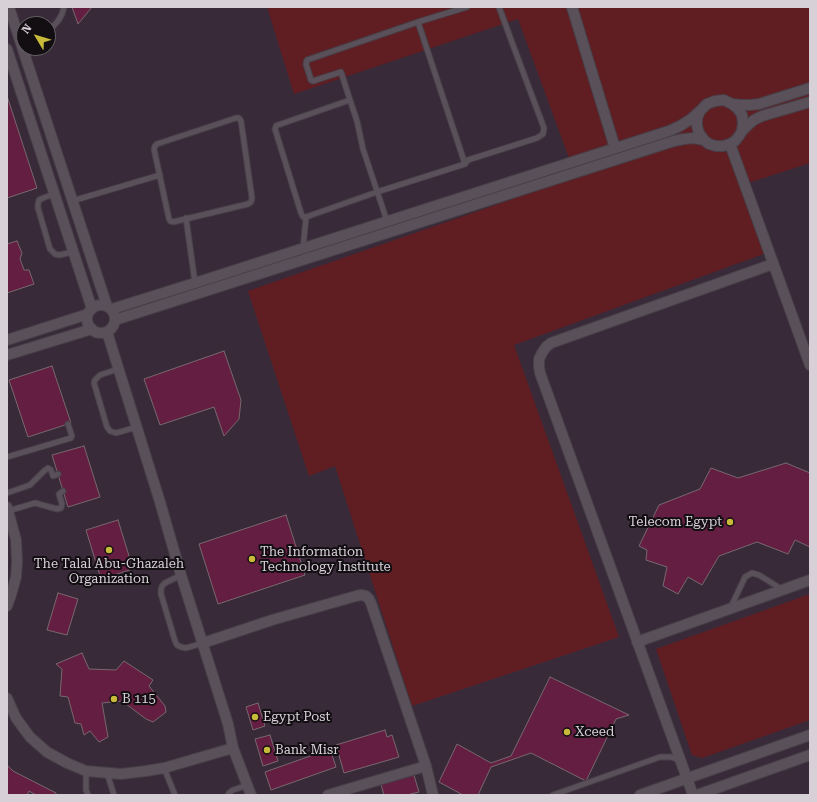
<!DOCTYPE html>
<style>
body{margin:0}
#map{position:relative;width:817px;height:802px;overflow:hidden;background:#2c232c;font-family:"Roboto Serif",serif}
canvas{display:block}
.frame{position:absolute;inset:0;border:8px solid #d7d1d7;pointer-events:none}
.north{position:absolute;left:16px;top:16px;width:40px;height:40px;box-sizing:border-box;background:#120e12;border:1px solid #615c61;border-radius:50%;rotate:308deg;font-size:11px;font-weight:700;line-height:16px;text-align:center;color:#d7d1d7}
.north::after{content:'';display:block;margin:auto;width:14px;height:18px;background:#c9ba3a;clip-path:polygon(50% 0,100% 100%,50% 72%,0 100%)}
</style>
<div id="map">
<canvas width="817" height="802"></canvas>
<div class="frame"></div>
<div class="north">N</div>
</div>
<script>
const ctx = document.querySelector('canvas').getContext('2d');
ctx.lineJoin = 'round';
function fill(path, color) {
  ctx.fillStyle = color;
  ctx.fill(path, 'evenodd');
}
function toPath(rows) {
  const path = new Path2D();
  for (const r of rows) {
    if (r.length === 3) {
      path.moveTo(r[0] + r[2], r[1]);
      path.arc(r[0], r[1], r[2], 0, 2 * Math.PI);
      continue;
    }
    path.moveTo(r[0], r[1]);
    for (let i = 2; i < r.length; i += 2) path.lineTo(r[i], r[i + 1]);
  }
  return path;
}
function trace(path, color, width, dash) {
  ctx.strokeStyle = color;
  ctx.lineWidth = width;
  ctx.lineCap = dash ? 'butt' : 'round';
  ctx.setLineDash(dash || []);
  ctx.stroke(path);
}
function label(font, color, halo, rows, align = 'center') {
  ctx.font = font + ' "Roboto Serif",serif';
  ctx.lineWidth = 4;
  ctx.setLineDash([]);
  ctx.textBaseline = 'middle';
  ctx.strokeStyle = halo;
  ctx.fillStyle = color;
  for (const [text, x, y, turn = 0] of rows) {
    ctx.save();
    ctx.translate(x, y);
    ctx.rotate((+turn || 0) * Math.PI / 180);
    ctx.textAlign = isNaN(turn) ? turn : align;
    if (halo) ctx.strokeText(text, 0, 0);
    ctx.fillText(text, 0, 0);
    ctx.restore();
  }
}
fill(toPath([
 [7,7,810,7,810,795,7,795],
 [24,24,48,24,48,48,24,48]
]), '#382a38');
fill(toPath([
 [267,7,810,7,810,163,745,184,769,252,514,345,619,637,412,706,335,466,309,476,248,291,576,177,518,19,294,94],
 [810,594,810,720,702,758,692,755,656,649]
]), '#611e22');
const building = toPath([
 [72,7,92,7,78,24,72,7],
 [7,96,37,188,7,198,7,96],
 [17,241,22,253,20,259,24,270,29,270,34,284,7,293,7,271,8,270,7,269,7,244,17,241],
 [224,351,241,400,239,419,224,436,214,407,160,425,144,379,224,351],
 [52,366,71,423,28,437,9,380,52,366],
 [84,446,100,497,68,507,52,455,84,446],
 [786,463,810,473,810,547,795,540,788,554,757,542,719,556,702,585,688,577,678,594,663,586,667,567,646,560,647,550,639,546,659,505,700,489,711,468,738,478,786,463],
 [286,515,305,575,218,604,199,544,286,515],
 [118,520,133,569,101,579,86,530,118,520],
 [58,593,78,599,67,635,47,630,58,593],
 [82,653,89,669,116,670,124,661,153,680,149,686,165,706,166,712,153,722,146,719,122,701,102,703,108,737,99,742,90,731,84,735,81,724,75,723,68,697,60,696,62,669,56,664,82,653],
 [550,677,629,715,616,719,586,781,531,753,491,767,478,795,463,795,439,782,457,744,491,763,511,756,550,677],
 [258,703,265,726,253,730,246,707,258,703],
 [385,730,387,737,392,735,399,757,344,773,336,745,385,730],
 [270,735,278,761,263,766,255,739,270,735],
 [330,749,336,767,271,790,265,772,330,749],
 [7,765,13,771,56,793,56,795,36,795,29,791,27,795,7,795,7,780,8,778,7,777,7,765],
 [413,772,419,792,407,795,384,795,380,781,413,772]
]);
fill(building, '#641e41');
trace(building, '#77686e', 1);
const lane = toPath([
 [467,7,418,22,307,60,306,64,311,80,313,81,341,72,350,100,278,125,276,126,275,129,301,213,303,217,306,217,377,192,465,164,468,160,537,138,543,134,544,128,513,45,499,7],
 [418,22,465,164],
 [48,32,58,21,62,14,64,7],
 [26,57,34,48],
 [350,100,357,121,363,149,387,221],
 [236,118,239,118,241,121,252,198,251,202,248,204,173,222,170,221,169,219,154,149,155,146,157,144,236,118],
 [54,194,43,198,39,200,38,204,38,208,50,249,55,254,59,255,73,252],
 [72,201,160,175],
 [186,218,195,283],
 [303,249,306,217],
 [118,369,100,375,95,380,94,383,107,427,110,431,116,433,137,427],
 [7,457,71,438,72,436,68,424],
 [7,493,30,485,44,471,48,468,51,470,53,476,58,474],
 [8,511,35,503,57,509,61,508,62,504,59,494,63,491],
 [181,575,165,583,162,586,161,590,161,594,175,641,177,645,181,647,186,648,203,643],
 [731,607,745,577,752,573,759,575,783,590],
 [164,768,175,795],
 [86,771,86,790,88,795],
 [107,773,114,795],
 [228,795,229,793,233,790,248,785],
 [553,795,660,757,671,757,679,760]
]);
const street = toPath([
 [9,7,107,306],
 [572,7,615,148],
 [7,49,92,309],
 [732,104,738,109,742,115,743,123,742,131,739,136,735,141,730,144,723,146,716,146,709,144,704,140,699,133,697,126,697,118,700,111,707,104,715,101,724,100,732,104,741,105,750,105,759,104,810,88],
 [742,131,748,125,754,120,762,116,810,102],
 [730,144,810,365],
 [101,319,14],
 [112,309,195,283,669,131,680,126,691,119,700,111],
 [115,320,674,141,684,139,694,138,704,140],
 [107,332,160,502,181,575,228,724,233,748,251,795],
 [7,340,88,314],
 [7,355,92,329],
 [7,507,16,540,17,562,16,577,11,595,7,606],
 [637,642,810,580],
 [203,643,272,620,356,596,361,595,366,596,369,599,371,603,426,766,433,795],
 [7,698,16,718,30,737,47,752,67,763,86,771,121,774,146,771,164,768,233,748],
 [328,795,426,766],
 [640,795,810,735],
 [693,795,540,373,539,366,539,359,542,353,546,347,551,343,773,264],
 [697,795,810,755]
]);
trace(lane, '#473f47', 7);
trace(street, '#473f47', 12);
trace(lane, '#5a505a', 5);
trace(street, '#5a505a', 10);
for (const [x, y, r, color] of [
 [730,522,4,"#c9ba3a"],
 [109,550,4,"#c9ba3a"],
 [252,559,4,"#c9ba3a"],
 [114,699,4,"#c9ba3a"],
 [255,717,4,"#c9ba3a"],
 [567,732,4,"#c9ba3a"],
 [267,750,4,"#c9ba3a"]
]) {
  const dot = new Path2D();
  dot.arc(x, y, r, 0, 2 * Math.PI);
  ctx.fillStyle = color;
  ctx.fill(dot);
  trace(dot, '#120e12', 1.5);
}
label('13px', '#d7d1d7', '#120e12', [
 ["Telecom Egypt",722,522,"right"],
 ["The Information",260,552],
 ["Technology Institute",260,567],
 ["The Talal Abu-Ghazaleh",109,564,"center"],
 ["Organization",109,579,"center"],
 ["B 115",122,699],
 ["Egypt Post",263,717],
 ["Xceed",575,732],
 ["Bank Misr",275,750]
], 'left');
</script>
